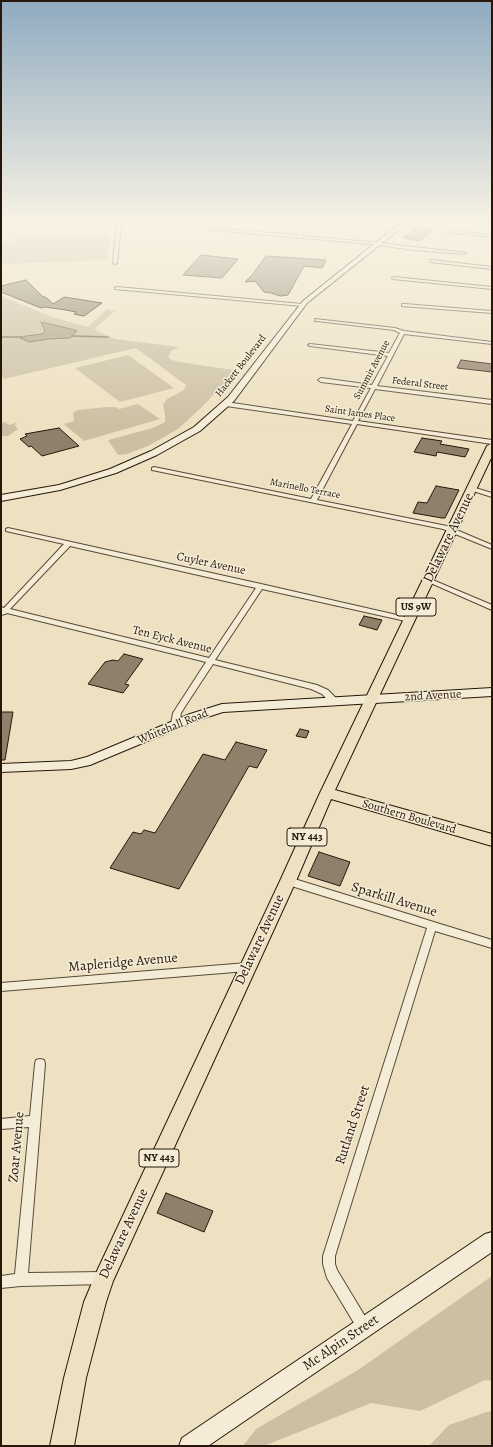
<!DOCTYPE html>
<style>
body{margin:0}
#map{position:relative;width:493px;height:1447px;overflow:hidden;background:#eee1c2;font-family:Alegreya,serif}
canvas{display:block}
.frame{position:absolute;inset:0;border:2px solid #26170a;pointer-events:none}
</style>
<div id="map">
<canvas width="493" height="1447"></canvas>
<div class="frame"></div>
</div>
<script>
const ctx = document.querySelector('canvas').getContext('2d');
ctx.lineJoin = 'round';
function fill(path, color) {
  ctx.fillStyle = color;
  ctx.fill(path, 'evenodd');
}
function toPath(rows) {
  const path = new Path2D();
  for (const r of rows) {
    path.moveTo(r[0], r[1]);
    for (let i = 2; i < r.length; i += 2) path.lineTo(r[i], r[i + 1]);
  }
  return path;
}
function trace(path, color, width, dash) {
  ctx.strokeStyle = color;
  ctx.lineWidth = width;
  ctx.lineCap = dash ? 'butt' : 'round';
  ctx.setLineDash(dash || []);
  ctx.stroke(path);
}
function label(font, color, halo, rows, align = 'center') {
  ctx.font = font + ' Alegreya,serif';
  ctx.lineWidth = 3;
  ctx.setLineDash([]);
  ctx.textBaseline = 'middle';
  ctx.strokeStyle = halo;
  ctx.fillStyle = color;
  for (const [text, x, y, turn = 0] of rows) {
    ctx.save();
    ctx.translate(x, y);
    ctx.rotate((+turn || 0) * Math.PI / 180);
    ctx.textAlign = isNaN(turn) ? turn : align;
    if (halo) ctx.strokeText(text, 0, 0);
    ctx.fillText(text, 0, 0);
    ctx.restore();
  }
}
fill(toPath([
 [109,235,109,240,110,240,107,260,1,264,1,243,13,241,13,239],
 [1,296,52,317,88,327,107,309,115,311,96,327,95,330,115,339,179,347,171,351,168,357,172,360,180,362,233,370,225,382,203,406,178,429,148,446,127,454,118,455,108,440,153,428,165,422,165,414,163,405,167,399,184,390,186,385,136,348,4,379,1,375],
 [128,355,174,388,120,402,75,368],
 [138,404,160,419,84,441,64,424,74,421,73,413,77,410,107,407,116,407,119,409],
 [5,422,9,425,16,423,17,424,14,425,18,429,8,436,1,436,1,423],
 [492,1276,492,1381,485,1380,420,1411,371,1403,264,1446,243,1446,256,1429,358,1370],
 [490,1411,492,1412,492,1446,429,1446,449,1425]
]), '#ccbfa3');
const water = toPath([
 [41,322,75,330,77,331,70,338,49,339,29,342,20,338,26,336,42,334,45,331,41,322]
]);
fill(water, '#aa9c83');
trace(water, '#756753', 1);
trace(toPath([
 [72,336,108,337],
 [1,337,22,337]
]), '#756753', 1.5);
const building = toPath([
 [417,227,433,229,420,241,404,238,417,227],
 [201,255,238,259,222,278,183,275,201,255],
 [266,256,326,260,322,268,304,266,288,295,280,296,271,293,264,292,255,281,245,282,253,274,266,256],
 [26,280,42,296,47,298,53,304,64,297,102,303,84,316,74,314,76,312,66,310,45,307,41,308,1,292,1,286,26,280],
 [461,360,492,364,492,372,457,368,461,360],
 [59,428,79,446,42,456,31,446,29,447,20,439,27,436,25,434,59,428],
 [422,438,442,441,440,444,469,449,465,457,437,452,436,456,414,452,422,438],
 [436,486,459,490,445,518,442,518,413,513,418,502,427,503,436,486],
 [364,616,382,620,377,630,359,625,364,616],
 [124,654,143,659,125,684,129,685,123,693,88,684,105,662,113,660,118,661,124,654],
 [1,712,13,712,5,760,1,760,1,712],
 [300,729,309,731,306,738,296,736,300,729],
 [236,742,267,750,257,768,249,766,179,889,110,868,133,832,141,834,144,830,155,833,203,754,225,760,236,742],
 [319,852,350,862,340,886,308,876,319,852],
 [166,1193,213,1211,204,1232,157,1213,166,1193]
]);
fill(building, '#8e806a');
trace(building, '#26170a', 1);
const street = toPath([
 [117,224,121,224,117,263,115,264,113,263,117,224],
 [203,224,207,224,208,227,212,228,297,235,305,224,309,224,301,236,371,242,466,253,464,254,414,250,371,244,212,230,205,229,203,224],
 [446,230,492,235,492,237,445,232,446,230],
 [431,260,492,267,492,269,430,262,431,260],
 [394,277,492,287,492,289,393,279,392,278,394,277],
 [117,287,302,304,304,305,302,306,115,289,115,288,117,287],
 [404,304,492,311,492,313,402,306,402,304,404,304],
 [315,319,395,328,404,331,492,342,492,344,404,334,377,386,492,400,492,404,375,389,358,421,492,440,492,444,357,424,317,500,447,526,492,545,492,549,443,529,152,470,152,468,154,467,311,499,352,424,226,406,223,404,226,402,353,421,371,388,321,382,318,380,321,378,372,385,388,356,310,346,308,345,310,344,389,353,400,333,394,330,317,321,315,321,315,319],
 [472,487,492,493,492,497,470,490,470,488,472,487],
 [8,528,261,584,410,618,414,620,410,622,262,589,215,660,317,685,328,690,337,699,338,701,337,703,331,703,322,694,311,689,213,664,186,705,181,713,179,724,175,727,171,724,173,713,206,662,7,613,5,614,1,615,1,607,4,608,64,544,6,531,6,529,8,528],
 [70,546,256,588,209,658,10,609,70,546],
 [428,578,492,605,492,610,426,581,426,579,428,578],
 [288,877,492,940,492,948,435,931,335,1256,335,1264,337,1270,372,1328,370,1333,365,1335,360,1333,327,1278,323,1264,323,1256,427,928,285,884,283,881,285,878,288,877],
 [247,963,251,964,252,967,251,970,247,971,1,991,1,983,247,963],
 [40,1059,44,1060,45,1064,28,1273,104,1272,109,1273,110,1278,109,1283,104,1284,21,1286,1,1288,1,1276,15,1274,29,1127,1,1129,1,1119,30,1116,35,1064,36,1060,40,1059]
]);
const secondary = toPath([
 [399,224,406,224,307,303,234,401,200,431,157,455,116,473,60,490,1,501,1,495,59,485,110,469,151,451,194,427,228,397,303,301,399,224],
 [492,688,492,696,223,712,198,720,90,765,71,769,1,772,1,764,71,761,87,757,190,714,222,704,492,688],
 [492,1232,492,1252,208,1446,179,1446,182,1438,237,1401,485,1234,492,1232]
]);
const primary = toPath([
 [492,443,492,456,335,790,492,834,492,846,331,799,296,881,113,1281,106,1302,86,1378,74,1446,50,1446,64,1378,84,1302,97,1271,280,881,320,793,487,446,492,443]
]);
trace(street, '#584a38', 2);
trace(secondary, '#26170a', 2);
trace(primary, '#26170a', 2);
fill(street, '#f4ecd7');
fill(secondary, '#f4ecd7');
fill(primary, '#eee1c2');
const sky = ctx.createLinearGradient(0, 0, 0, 427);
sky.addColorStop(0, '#8faac0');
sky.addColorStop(0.52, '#f7f2e4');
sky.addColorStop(1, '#f7f2e400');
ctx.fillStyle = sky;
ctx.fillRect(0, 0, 493, 427);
label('10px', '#26170a', '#f4ecd7', [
 ["Hackett Boulevard",241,366,-52],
 ["Summit Avenue",372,370,-62],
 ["Federal Street",420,384,7],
 ["Saint James Place",360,414,8],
 ["Marinello Terrace",305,489,11]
]);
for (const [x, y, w] of [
 [416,607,40],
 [307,837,40],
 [159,1158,40]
]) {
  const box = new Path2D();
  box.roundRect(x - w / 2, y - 9, w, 18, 3);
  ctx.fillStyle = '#f4ecd7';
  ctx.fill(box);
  trace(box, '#26170a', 1);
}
label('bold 11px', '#26170a', null, [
 ["US 9W",416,607],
 ["NY 443",307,837],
 ["NY 443",159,1158]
]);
label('12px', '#26170a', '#f4ecd7', [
 ["Cuyler Avenue",211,564,12],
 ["Ten Eyck Avenue",172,640,14],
 ["2nd Avenue",433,696,-3],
 ["Whitehall Road",173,727,-22],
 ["Southern Boulevard",409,817,16]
]);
label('14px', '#26170a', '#f4ecd7', [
 ["Delaware Avenue",449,538,-64],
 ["Sparkill Avenue",394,900,17],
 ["Delaware Avenue",260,940,-65],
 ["Mapleridge Avenue",123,963,-5],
 ["Rutland Street",353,1125,-72],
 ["Zoar Avenue",17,1147,-85],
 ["Delaware Avenue",124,1234,-65],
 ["Mc Alpin Street",341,1343,-34]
]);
</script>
